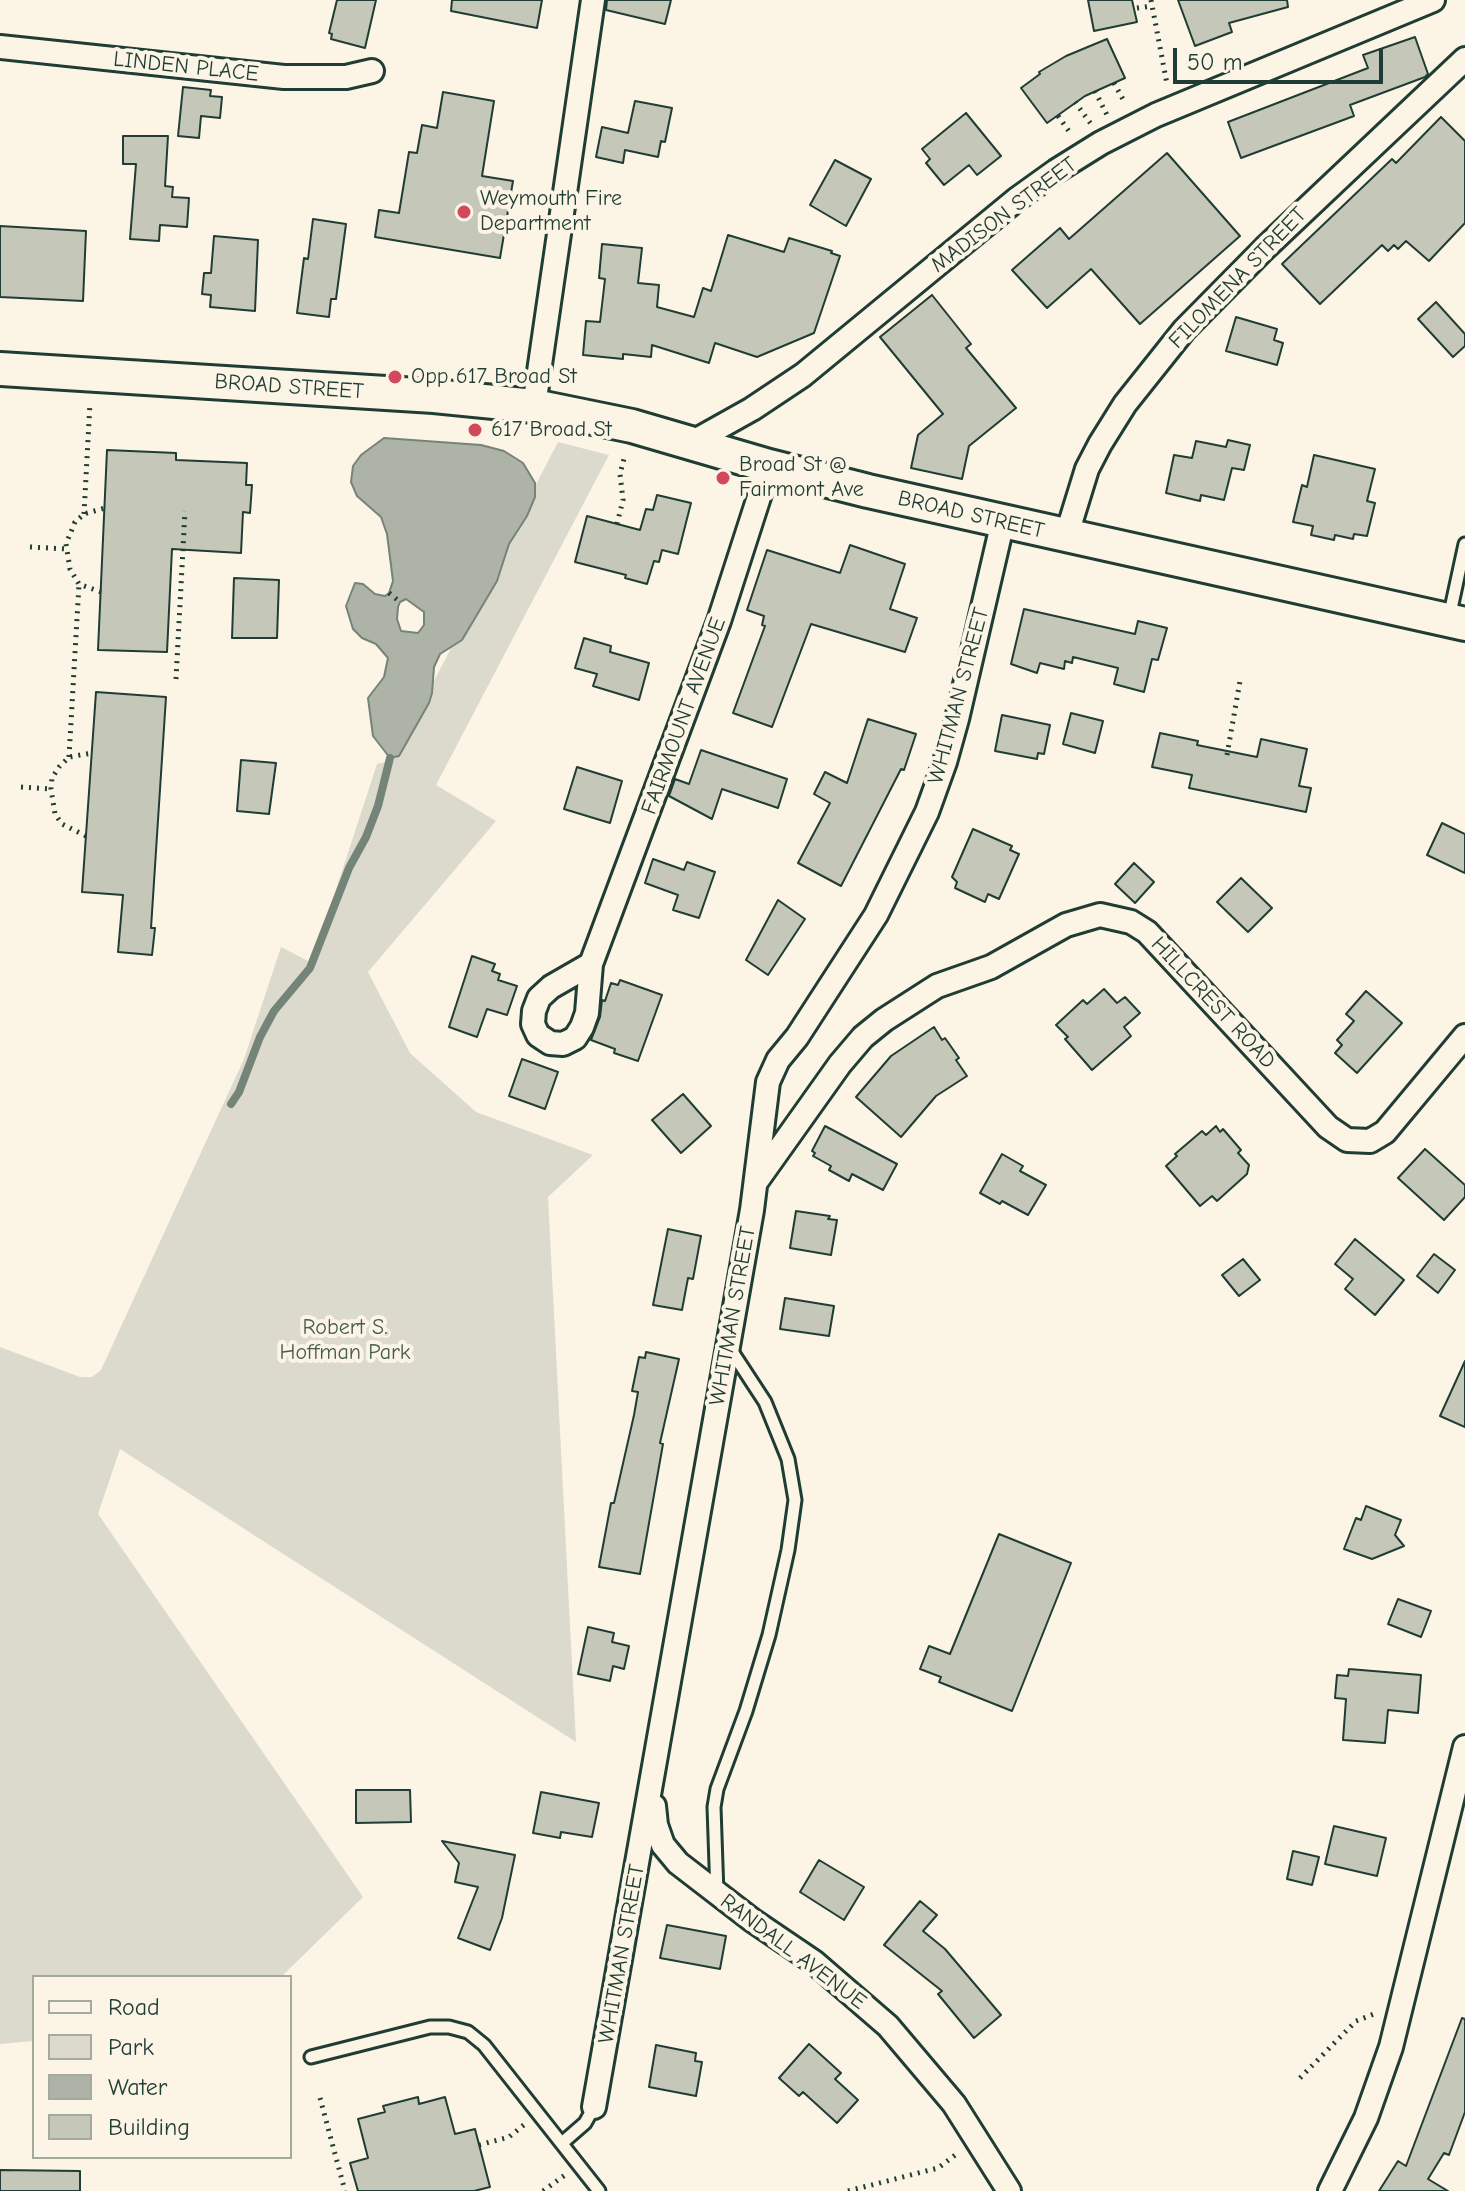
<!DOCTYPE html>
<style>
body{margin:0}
#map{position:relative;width:1465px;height:2191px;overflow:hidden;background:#fcf5e5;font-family:"Comic Neue",sans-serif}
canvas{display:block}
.legend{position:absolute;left:32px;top:1975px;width:260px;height:184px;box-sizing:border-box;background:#fcf5e5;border:2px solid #a4ab9e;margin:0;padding:10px 14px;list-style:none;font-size:24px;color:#1f3d34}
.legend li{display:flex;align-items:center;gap:16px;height:40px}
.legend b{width:40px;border:2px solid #a4ab9e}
.scale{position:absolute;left:1173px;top:48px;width:210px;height:36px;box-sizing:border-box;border:4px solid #1f3d34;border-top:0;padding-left:10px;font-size:24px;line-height:28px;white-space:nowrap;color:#1f3d34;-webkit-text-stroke:6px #fcf5e5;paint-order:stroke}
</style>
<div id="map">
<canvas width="1465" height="2191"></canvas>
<ul class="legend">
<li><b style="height:10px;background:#fcf5e5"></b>Road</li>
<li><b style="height:22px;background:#dcdacc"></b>Park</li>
<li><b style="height:22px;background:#aeb3a7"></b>Water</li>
<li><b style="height:22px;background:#c5c7b9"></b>Building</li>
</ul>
<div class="scale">50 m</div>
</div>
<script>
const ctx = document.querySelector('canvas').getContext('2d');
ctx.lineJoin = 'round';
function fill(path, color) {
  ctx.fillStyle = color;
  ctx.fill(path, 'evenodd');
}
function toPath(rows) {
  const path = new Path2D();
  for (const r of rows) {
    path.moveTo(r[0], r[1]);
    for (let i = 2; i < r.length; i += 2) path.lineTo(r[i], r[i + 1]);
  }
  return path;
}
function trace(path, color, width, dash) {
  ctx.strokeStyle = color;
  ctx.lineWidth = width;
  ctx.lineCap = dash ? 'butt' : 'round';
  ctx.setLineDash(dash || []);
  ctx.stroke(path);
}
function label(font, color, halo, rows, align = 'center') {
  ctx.font = font + ' "Comic Neue",sans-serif';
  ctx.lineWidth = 8;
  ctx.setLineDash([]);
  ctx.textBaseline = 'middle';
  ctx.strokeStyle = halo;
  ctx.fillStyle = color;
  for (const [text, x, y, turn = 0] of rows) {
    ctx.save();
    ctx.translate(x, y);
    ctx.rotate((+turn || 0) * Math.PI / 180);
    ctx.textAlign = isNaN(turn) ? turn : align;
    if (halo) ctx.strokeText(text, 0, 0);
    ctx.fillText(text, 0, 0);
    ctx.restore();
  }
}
fill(toPath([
 [558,442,609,455,436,785,496,821,368,972,410,1053,476,1112,593,1155,548,1197,576,1742,120,1449,98,1514,363,1897,281,1977,34,1977,34,2041,0,2044,0,1347,80,1377,92,1377,101,1370,244,1059,281,947,312,963,377,764,393,760]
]), '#dcdacc');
const water = toPath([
 [384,438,481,445,504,451,523,463,535,483,535,497,527,516,509,544,497,581,462,640,440,654,434,667,432,693,429,703,399,756,390,758,373,736,368,698,384,677,388,658,376,644,362,638,353,629,346,606,355,583,363,584,375,594,385,596,389,593,393,581,387,534,381,517,357,496,351,482,353,466,361,455,384,438],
 [406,599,424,612,424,625,418,633,401,631,397,619,398,607,400,602,406,599]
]);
fill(water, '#aeb3a7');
trace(water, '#758479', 2);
trace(toPath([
 [231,1104,239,1092,260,1037,274,1011,310,968,349,868,366,837,378,806,390,758]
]), '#758479', 8);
const building = toPath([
 [337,0,376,0,365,48,331,39,332,34,329,33,337,0],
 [452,0,542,0,537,28,451,11,452,0],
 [607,0,671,0,665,24,606,10,607,0],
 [1088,0,1132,0,1137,22,1094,31,1088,0],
 [1178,0,1287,0,1288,7,1229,23,1232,32,1195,46,1178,0],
 [1415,37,1428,74,1425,77,1350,105,1354,116,1241,158,1228,122,1368,68,1363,55,1415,37],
 [1107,39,1125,78,1085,96,1047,123,1021,88,1040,74,1039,72,1066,56,1107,39],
 [183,87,211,90,210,96,222,97,220,118,201,116,199,138,178,136,183,87],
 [443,92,494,101,482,176,513,181,500,258,375,237,379,210,399,213,409,152,417,153,422,125,437,128,443,92],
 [635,101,672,108,665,142,661,141,658,157,625,150,623,163,596,157,602,127,628,133,635,101],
 [966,113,1001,156,977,175,969,165,944,185,926,163,930,159,922,149,966,113],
 [1441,117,1465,141,1465,223,1429,261,1406,241,1398,249,1394,245,1388,251,1382,245,1320,304,1282,264,1392,159,1396,163,1441,117],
 [123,136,168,136,165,186,173,187,172,197,189,198,187,227,160,225,159,241,130,239,136,164,123,164,123,136],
 [1167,153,1240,236,1140,324,1091,269,1047,308,1012,270,1060,228,1069,239,1167,153],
 [835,160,871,179,846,226,810,205,835,160],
 [313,219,346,224,336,299,331,299,329,317,297,313,304,258,308,259,313,219],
 [0,226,86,231,83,301,0,297,0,226],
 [728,235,784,252,789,238,832,251,831,253,840,256,814,333,757,357,715,343,709,363,652,345,651,357,623,354,623,359,583,355,586,321,600,322,605,279,599,278,602,244,642,248,638,283,659,285,657,307,694,317,703,288,711,291,728,235],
 [214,236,258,240,255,311,210,307,211,295,202,294,204,273,211,273,214,236],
 [932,295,971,344,966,348,1016,408,969,446,962,479,911,468,918,435,943,414,880,337,932,295],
 [1436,302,1465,334,1465,346,1453,357,1418,319,1436,302],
 [1236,317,1277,329,1274,340,1283,343,1277,365,1226,351,1236,317],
 [1228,440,1250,445,1244,470,1232,468,1224,500,1201,495,1200,501,1166,493,1174,455,1192,458,1196,441,1226,447,1228,440],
 [107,450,176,453,176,460,247,463,246,485,252,485,250,513,243,512,241,553,172,549,167,652,98,650,107,450],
 [1314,455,1375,469,1367,501,1375,503,1367,536,1354,534,1353,539,1335,535,1334,540,1311,535,1313,526,1293,522,1302,485,1307,487,1314,455],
 [657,495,691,503,678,554,662,550,659,562,654,561,647,584,625,578,626,575,575,562,587,516,640,530,646,509,653,510,657,495],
 [850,545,905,564,890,609,917,618,905,652,811,624,772,727,733,713,765,626,762,625,764,616,747,610,767,550,840,573,850,545],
 [234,578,279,580,277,638,232,638,234,578],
 [1024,609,1135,634,1138,621,1167,628,1158,660,1152,659,1144,692,1114,684,1118,668,1073,657,1072,663,1065,661,1064,669,1040,663,1037,673,1011,664,1024,609],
 [584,638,611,646,610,652,649,663,639,700,593,686,597,674,575,668,584,638],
 [96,692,166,697,151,928,155,928,152,955,118,952,123,895,82,892,96,692],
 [1071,713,1103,721,1095,753,1063,744,1071,713],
 [1002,715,1050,725,1044,754,1038,753,1037,759,995,751,1002,715],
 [868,719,916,734,904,770,901,769,841,886,798,863,830,803,814,794,825,772,847,783,868,719],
 [1160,733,1198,741,1197,745,1257,757,1261,739,1307,749,1299,786,1311,788,1306,812,1189,788,1192,775,1152,767,1160,733],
 [701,750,787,779,778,808,722,789,712,819,669,796,675,779,689,784,701,750],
 [241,760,276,763,269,814,237,811,241,760],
 [577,767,622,781,610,823,564,809,577,767],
 [1442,823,1465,834,1465,873,1427,855,1442,823],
 [973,829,1012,846,1010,850,1019,854,999,899,988,894,985,902,955,888,957,882,952,877,973,829],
 [653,859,684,870,687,862,715,872,699,918,673,910,678,895,645,883,653,859],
 [1134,863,1154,882,1135,903,1115,884,1134,863],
 [1241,878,1272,908,1248,932,1217,902,1241,878],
 [778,900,805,919,768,975,746,960,778,900],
 [472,956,495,964,492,971,500,974,498,980,517,986,507,1015,487,1009,477,1037,449,1027,472,956],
 [620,980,662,995,638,1061,614,1053,615,1049,591,1040,600,1017,602,1000,605,1001,611,983,618,985,620,980],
 [1104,989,1117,1003,1125,997,1140,1013,1124,1027,1131,1036,1092,1070,1065,1039,1068,1037,1056,1025,1083,1000,1087,1004,1104,989],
 [1366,991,1402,1023,1357,1073,1335,1053,1342,1045,1337,1040,1354,1021,1346,1014,1366,991],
 [934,1027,942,1040,945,1038,959,1058,956,1060,967,1076,936,1096,901,1137,856,1097,891,1056,934,1027],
 [522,1059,558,1072,545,1109,509,1096,522,1059],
 [683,1094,711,1126,681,1153,652,1120,683,1094],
 [825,1126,897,1164,883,1190,852,1174,849,1181,829,1170,831,1166,813,1156,815,1153,812,1151,825,1126],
 [1216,1126,1220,1132,1223,1129,1241,1150,1238,1153,1249,1165,1247,1174,1217,1201,1212,1196,1200,1206,1166,1166,1177,1156,1175,1154,1202,1131,1206,1135,1216,1126],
 [1425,1149,1465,1185,1465,1197,1444,1220,1398,1178,1425,1149],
 [1002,1154,1023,1166,1020,1171,1046,1185,1028,1215,1002,1201,1000,1204,980,1193,1002,1154],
 [796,1211,830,1216,828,1219,837,1220,831,1255,790,1248,796,1211],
 [668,1229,701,1236,693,1279,688,1278,682,1310,653,1305,668,1229],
 [1355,1239,1404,1280,1375,1315,1345,1289,1353,1279,1335,1264,1355,1239],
 [1434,1254,1455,1270,1438,1293,1417,1276,1434,1254],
 [1243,1259,1260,1280,1239,1296,1222,1275,1243,1259],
 [785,1298,834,1306,829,1336,780,1329,785,1298],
 [646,1352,679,1359,660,1443,663,1444,640,1574,599,1567,611,1503,614,1503,634,1415,638,1392,632,1391,639,1357,645,1358,646,1352],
 [1465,1361,1465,1427,1440,1416,1465,1361],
 [1366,1506,1401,1520,1395,1535,1404,1546,1372,1559,1344,1549,1356,1518,1361,1520,1366,1506],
 [999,1534,1071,1563,1012,1711,939,1682,941,1677,920,1669,929,1646,950,1654,999,1534],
 [1398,1599,1431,1611,1421,1637,1388,1624,1398,1599],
 [588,1627,614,1633,612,1642,629,1646,624,1669,613,1666,610,1681,578,1674,588,1627],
 [1349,1669,1421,1675,1418,1713,1388,1710,1385,1743,1343,1740,1346,1699,1335,1698,1337,1675,1348,1676,1349,1669],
 [356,1790,410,1790,411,1822,356,1823,356,1790],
 [541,1792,599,1803,592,1837,561,1832,560,1838,533,1833,541,1792],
 [1334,1826,1386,1838,1377,1876,1325,1864,1334,1826],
 [442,1841,515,1855,502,1918,490,1950,458,1938,478,1887,455,1882,459,1863,442,1841],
 [1293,1851,1319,1857,1312,1885,1287,1879,1293,1851],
 [819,1860,864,1887,844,1920,800,1892,819,1860],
 [920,1901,937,1915,923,1931,945,1949,1001,2015,974,2038,938,1994,942,1991,884,1945,920,1901],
 [667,1925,726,1936,720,1969,660,1958,667,1925],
 [1462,2018,1465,2019,1465,2112,1449,2155,1444,2153,1428,2179,1448,2191,1379,2191,1398,2161,1406,2166,1462,2018],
 [809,2044,841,2073,835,2079,858,2100,837,2123,803,2092,799,2096,779,2078,809,2044],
 [656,2045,696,2053,695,2061,702,2062,696,2096,649,2087,656,2045],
 [418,2097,419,2104,445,2097,455,2134,475,2129,490,2187,474,2191,358,2191,350,2163,368,2158,358,2119,385,2112,383,2106,418,2097],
 [0,2170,80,2171,80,2191,0,2191,0,2170]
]);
fill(building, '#c5c7b9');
trace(building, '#1f3d34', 2);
const lane = toPath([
 [1449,618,1465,544],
 [717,1894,714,1807,717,1789,746,1711,769,1635,788,1550,795,1500,788,1459,765,1402,729,1347],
 [311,2057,430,2027,449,2027,468,2032,484,2045,599,2191],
 [562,2143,585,2123,594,2107]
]);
const street = toPath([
 [0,47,284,77,346,77,372,71],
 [534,406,593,0],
 [693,442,752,409,803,375,1017,199,1056,171,1101,143,1156,115,1433,0],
 [1066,537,1087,469,1100,444,1125,404,1184,330,1265,248,1465,59],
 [591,964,587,1013,582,1027,575,1038,563,1044,550,1043,538,1035,533,1024,534,1011,539,998,551,987,591,964,719,621,769,466],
 [756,1182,840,1064,863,1037,884,1020,937,986,991,967,1066,925,1100,915,1131,922,1147,932,1328,1127,1347,1140,1370,1141,1385,1132,1465,1036],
 [654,1806,656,1825,663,1845,678,1863,752,1920,814,1962,888,2026,954,2104,1009,2191],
 [594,2107,752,1210,768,1082,778,1060,797,1037,876,915,927,812,945,762,957,719,1003,521],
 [1330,2191,1366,2118,1391,2047,1465,1747]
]);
const secondary = toPath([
 [0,369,434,396,534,406,632,426,769,466,868,491,1465,624]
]);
trace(lane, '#1f3d34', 17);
trace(street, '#1f3d34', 28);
trace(secondary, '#1f3d34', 38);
trace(toPath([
 [1151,0,1167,84],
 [1137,8,1152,6],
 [1114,83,1125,103],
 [1095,91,1107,115],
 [1075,102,1091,124],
 [1058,116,1071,134],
 [84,514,90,403],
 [617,524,623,500,620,474,625,455],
 [30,547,67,549],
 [101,592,79,584,70,569,66,544,75,522,84,514,105,508],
 [389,593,400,602],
 [176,679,185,511],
 [1227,755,1240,681],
 [69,757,79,584],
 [21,787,51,789],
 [86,836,62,824,55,814,51,789,52,778,59,767,69,757,92,753],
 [1300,2078,1356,2021,1374,2014],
 [320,2098,345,2191],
 [479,2145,509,2137,525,2124],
 [543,2191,565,2175],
 [848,2191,938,2168,958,2153]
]), '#1f3d34', 5, [2, 6]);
trace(lane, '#fcf5e5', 11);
trace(street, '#fcf5e5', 22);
trace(secondary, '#fcf5e5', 32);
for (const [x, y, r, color] of [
 [464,212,8,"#d1495b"],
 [395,377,8,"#d1495b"],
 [475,430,8,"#d1495b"],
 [723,478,8,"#d1495b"]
]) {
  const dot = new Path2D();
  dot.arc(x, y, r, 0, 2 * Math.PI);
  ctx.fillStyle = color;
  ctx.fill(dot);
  trace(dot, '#fcf5e5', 3);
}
label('22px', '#1f3d34', '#fcf5e5', [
 ["LINDEN PLACE",186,67,6],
 ["MADISON STREET",1004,215,-37],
 ["FILOMENA STREET",1238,278,-46],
 ["BROAD STREET",289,387,4],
 ["BROAD STREET",971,515,13],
 ["WHITMAN STREET",959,696,-75],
 ["FAIRMOUNT AVENUE",684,716,-70],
 ["HILLCREST ROAD",1213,1003,47],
 ["WHITMAN STREET",733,1316,-80],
 ["RANDALL AVENUE",793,1952,37],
 ["WHITMAN STREET",622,1954,-80]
]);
label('22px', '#1f3d34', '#fcf5e5', [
 ["Weymouth Fire",480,199],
 ["Department",480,224],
 ["Opp 617 Broad St",411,377],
 ["617 Broad St",491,430],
 ["Broad St @",739,465],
 ["Fairmont Ave",739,490]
], 'left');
label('22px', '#455c52', '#fcf5e5', [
 ["Robert S.",345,1328],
 ["Hoffman Park",345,1353]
]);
</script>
